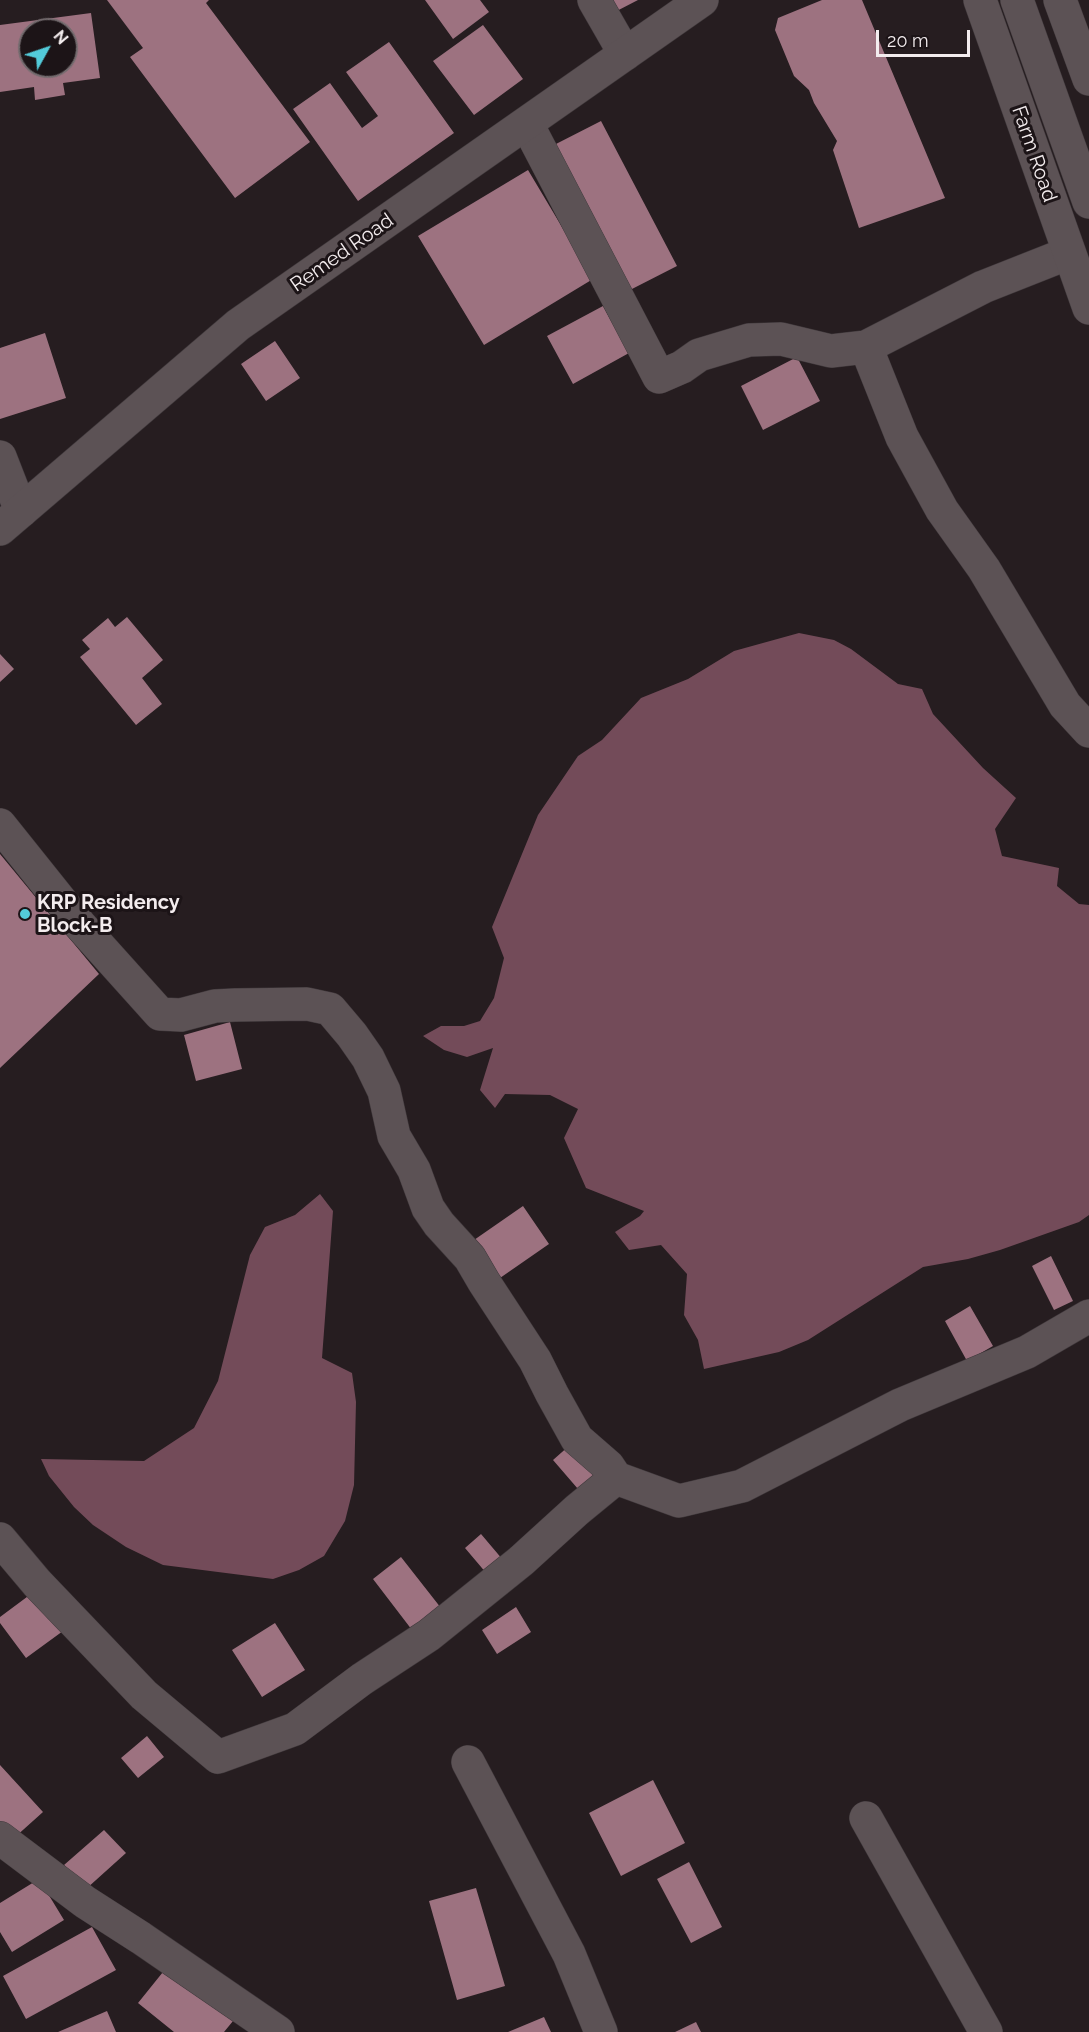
<!DOCTYPE html>
<style>
body{margin:0}
#map{position:relative;width:1089px;height:2032px;overflow:hidden;background:#261d20;font-family:Raleway,sans-serif}
canvas{display:block}
.north{position:absolute;left:18px;top:18px;width:60px;height:60px;box-sizing:border-box;background:#1c1417;border:2px solid #726a6d;border-radius:50%;rotate:50deg;font-size:16px;font-weight:700;line-height:24px;text-align:center;color:#f3ecee}
.north::after{content:'';display:block;margin:auto;width:21px;height:27px;background:#53cbda;clip-path:polygon(50% 0,100% 100%,50% 72%,0 100%)}
.scale{position:absolute;left:876px;top:30px;width:94px;height:27px;box-sizing:border-box;border:3px solid #f3ecee;border-top:0;padding-left:8px;font-size:18px;line-height:21px;white-space:nowrap;color:#f3ecee;-webkit-text-stroke:4px #1c1417;paint-order:stroke}
</style>
<div id="map">
<canvas width="1089" height="2032"></canvas>
<div class="north">N</div>
<div class="scale">20 m</div>
</div>
<script>
const c = document.querySelector('canvas').getContext('2d');
c.lineJoin = 'round';
function fill(path, color) { c.fillStyle = color; c.fill(path, 'evenodd'); }
function strokePath(path, color, width, dash) { c.strokeStyle = color; c.lineWidth = width; c.lineCap = dash ? 'butt' : 'round'; c.setLineDash(dash || []); c.stroke(path); }
function drawText(font, color, halo, rows, align = 'center') {
  c.font = font + ' Raleway,sans-serif'; c.lineWidth = 6; c.setLineDash([]); c.textBaseline = 'middle'; c.strokeStyle = halo; c.fillStyle = color; for (const [text, x, y, turn = 0] of rows) {
    c.save(); c.translate(x, y); c.rotate((+turn || 0) * Math.PI / 180); c.textAlign = isNaN(turn) ? turn : align; if (halo) c.strokeText(text, 0, 0); c.fillText(text, 0, 0); c.restore();
  }
}
fill(new Path2D(`
 M 799,633 L 834,640 L 851,649 L 898,684 L 922,689 L 933,714 L 983,768 L 1016,798 L 995,829 L 1002,856 L 1059,868 L 1057,886 L 1079,904 L 1089,905 L 1089,1215 L 1079,1222 L 1000,1250 L 968,1259 L 923,1267 L 808,1340 L 779,1352 L 704,1369 L 698,1340 L 684,1315 L 687,1274 L 661,1245 L 629,1250 L 615,1232 L 640,1216 L 644,1211 L 586,1188 L 564,1138 L 578,1109 L 550,1095 L 505,1094 L 495,1108 L 480,1090 L 493,1048 L 467,1057 L 444,1050 L 423,1036 L 441,1026 L 464,1026 L 480,1021 L 494,998 L 504,958 L 492,927 L 538,815 L 578,756 L 602,740 L 641,698 L 688,679 L 734,651 Z
 M 320,1194 L 333,1211 L 322,1358 L 352,1373 L 356,1402 L 354,1485 L 345,1521 L 324,1556 L 299,1570 L 273,1579 L 163,1565 L 126,1547 L 93,1525 L 74,1507 L 49,1476 L 41,1459 L 144,1461 L 194,1428 L 218,1381 L 250,1255 L 265,1227 L 295,1215 Z`), '#734b59');
fill(new Path2D(`
 M 107,0 L 209,0 L 206,3 L 310,142 L 235,198 L 130,57 L 143,48 Z
 M 425,0 L 480,0 L 489,12 L 453,39 Z
 M 602,0 L 638,0 L 609,15 Z
 M 822,0 L 862,0 L 945,198 L 859,228 L 833,150 L 837,141 L 814,103 L 809,90 L 794,76 L 775,30 L 778,18 Z
 M 91,13 L 100,78 L 63,83 L 65,95 L 35,100 L 34,87 L 0,92 L 0,25 ZM 30,30 L 66,30 L 66,66 L 30,66 Z
 M 483,25 L 523,79 L 474,115 L 433,61 Z
 M 389,42 L 454,133 L 358,201 L 293,109 L 330,83 L 362,128 L 378,116 L 346,72 Z
 M 601,121 L 677,266 L 630,290 L 554,145 Z
 M 528,170 L 593,279 L 484,345 L 418,236 Z
 M 603,306 L 629,353 L 573,384 L 547,336 Z
 M 45,333 L 66,398 L 0,419 L 0,348 Z
 M 275,341 L 300,378 L 266,401 L 241,364 Z
 M 797,357 L 820,401 L 763,430 L 741,386 Z
 M 127,617 L 163,660 L 142,678 L 162,704 L 136,725 L 80,657 L 90,649 L 82,640 L 108,618 L 115,627 Z
 M 0,654 L 14,669 L 0,682 Z
 M 0,854 L 99,974 L 0,1068 Z
 M 230,1022 L 242,1069 L 196,1081 L 184,1035 Z
 M 523,1206 L 549,1244 L 500,1278 L 474,1240 Z
 M 1051,1256 L 1073,1301 L 1054,1310 L 1032,1266 Z
 M 970,1306 L 993,1346 L 967,1361 L 945,1321 Z
 M 570,1445 L 596,1473 L 578,1489 L 553,1460 Z
 M 481,1534 L 503,1560 L 487,1574 L 465,1548 Z
 M 401,1557 L 441,1608 L 412,1630 L 373,1579 Z
 M 35,1591 L 63,1631 L 26,1658 L 0,1623 L 0,1617 Z
 M 516,1607 L 531,1632 L 497,1654 L 482,1630 Z
 M 275,1623 L 305,1670 L 262,1697 L 232,1650 Z
 M 147,1736 L 164,1757 L 138,1778 L 121,1758 Z
 M 0,1765 L 43,1812 L 14,1838 L 0,1822 Z
 M 653,1780 L 685,1843 L 621,1876 L 589,1813 Z
 M 104,1830 L 126,1853 L 86,1889 L 64,1865 Z
 M 689,1862 L 722,1927 L 691,1943 L 657,1879 Z
 M 39,1879 L 64,1920 L 12,1952 L 0,1932 L 0,1903 Z
 M 476,1888 L 505,1986 L 457,2000 L 429,1901 Z
 M 92,1927 L 116,1970 L 26,2019 L 3,1976 Z
 M 167,1967 L 233,2021 L 224,2032 L 174,2032 L 138,2003 Z
 M 107,2011 L 116,2032 L 58,2032 Z
 M 544,2017 L 551,2032 L 508,2032 Z
 M 696,2022 L 701,2032 L 675,2032 Z`), '#9d7280');
const minor = new Path2D(`
 M 594,0 L 625,54
 M 527,124 L 659,377 L 682,367 L 699,355 L 749,340 L 781,339 L 831,351 L 866,347 L 983,287 L 1069,253
 M 866,347 L 902,437 L 942,510 L 984,569 L 1065,705 L 1089,731
 M 0,457 L 21,511
 M 0,825 L 80,925 L 160,1014 L 181,1015 L 215,1006 L 235,1005 L 307,1004 L 330,1009 L 352,1035 L 368,1058 L 384,1091 L 394,1136 L 414,1170 L 428,1208 L 439,1224 L 470,1258 L 484,1282 L 535,1360 L 552,1394 L 577,1439 L 608,1466 L 616,1478 L 679,1501 L 742,1486 L 900,1405 L 1027,1352 L 1089,1316
 M 0,1539 L 37,1583 L 144,1695 L 218,1757 L 295,1729 L 362,1679 L 429,1635 L 521,1561 L 577,1510 L 616,1478
 M 468,1762 L 569,1954 L 601,2032
 M 866,1818 L 986,2032
 M 0,1838 L 85,1902 L 141,1938 L 278,2032`);
const tertiary = new Path2D(`
 M 980,0 L 1089,308
 M 1060,0 L 1089,79
 M 0,529 L 238,325 L 702,0`);
const secondary = new Path2D(`
 M 1017,0 L 1089,202`);
strokePath(minor, '#40393c', 34);
strokePath(tertiary, '#40393c', 34);
strokePath(secondary, '#40393c', 34);
strokePath(minor, '#5c5255', 33);
strokePath(tertiary, '#5c5255', 33);
strokePath(secondary, '#5c5255', 33);
for (const [x, y, r, color] of [
 [25,914,6,"#53cbda"]
]) { const dot = new Path2D(); dot.arc(x, y, r, 0, 2 * Math.PI); c.fillStyle = color; c.fill(dot); strokePath(dot, '#1c1417', 2); }
drawText('20px', '#f3ecee', '#1c1417', [
 ["Farm Road",1034,154,71],
 ["Remed Road",342,253,-35]
]);
drawText('bold 20px', '#f3ecee', '#1c1417', [
 ["KRP Residency",37,903],
 ["Block-B",37,926]
], 'left');
</script>
